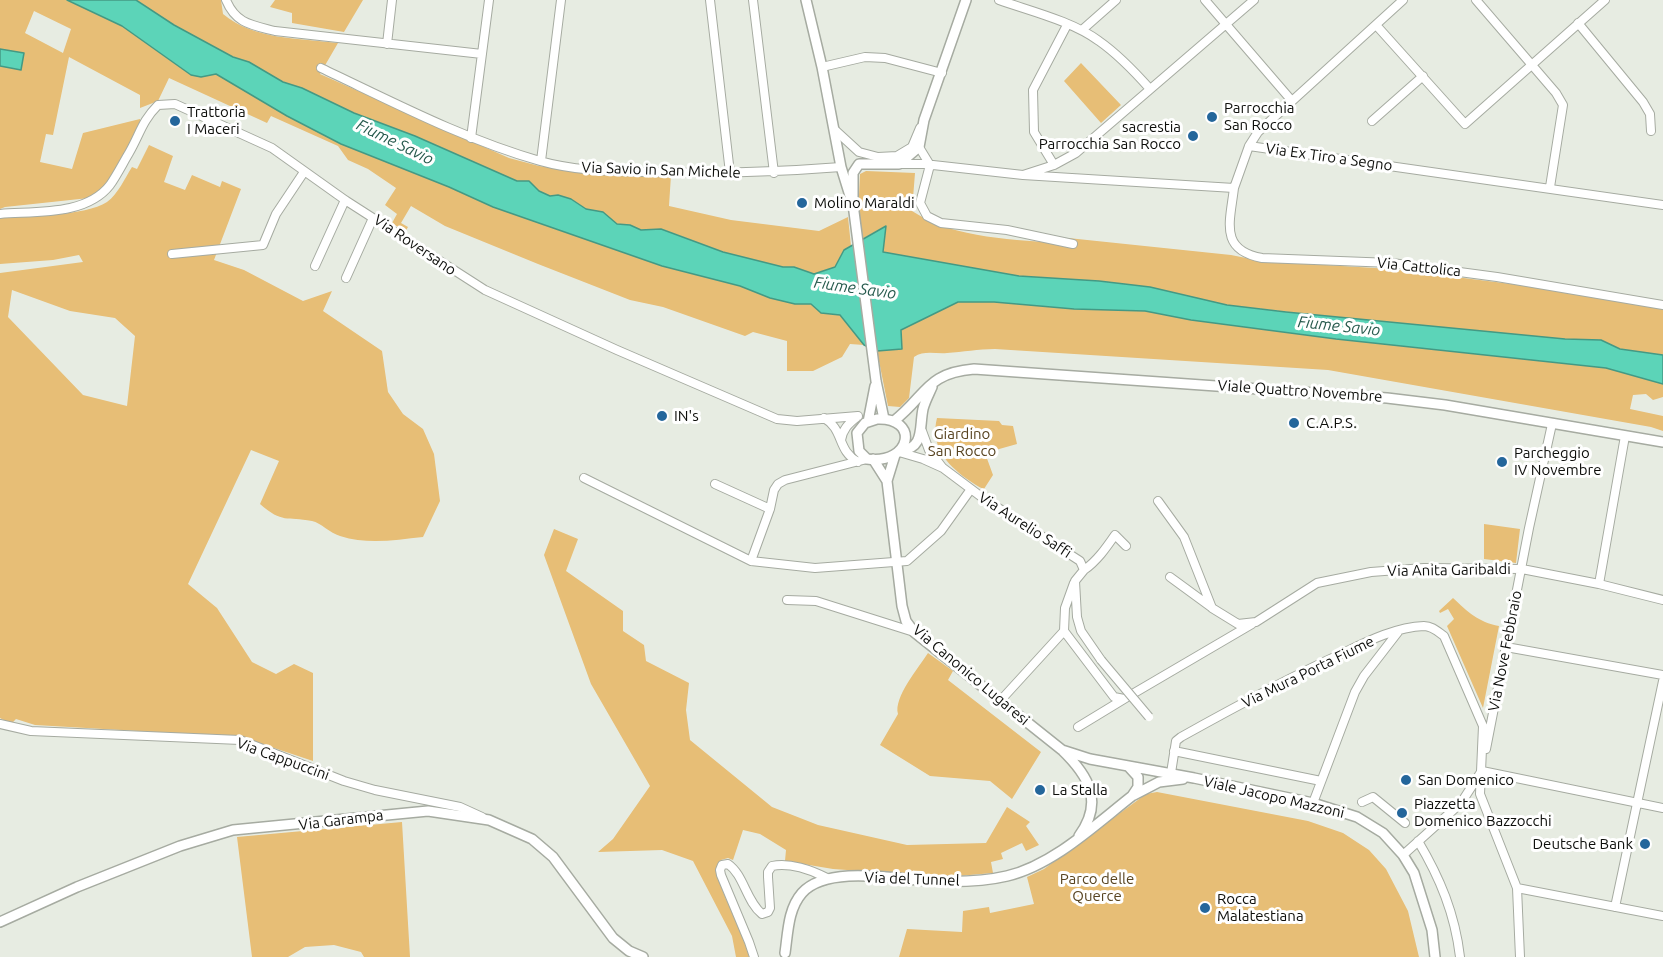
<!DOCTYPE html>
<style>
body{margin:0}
canvas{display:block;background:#e7ece2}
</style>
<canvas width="1663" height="957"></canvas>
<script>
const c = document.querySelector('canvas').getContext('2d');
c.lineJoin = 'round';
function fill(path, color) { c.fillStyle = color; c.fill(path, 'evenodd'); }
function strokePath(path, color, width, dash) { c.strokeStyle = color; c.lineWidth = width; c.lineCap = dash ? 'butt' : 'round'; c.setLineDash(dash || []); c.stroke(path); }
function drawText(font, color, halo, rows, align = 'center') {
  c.font = font + ' Ubuntu,sans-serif'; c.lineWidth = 6; c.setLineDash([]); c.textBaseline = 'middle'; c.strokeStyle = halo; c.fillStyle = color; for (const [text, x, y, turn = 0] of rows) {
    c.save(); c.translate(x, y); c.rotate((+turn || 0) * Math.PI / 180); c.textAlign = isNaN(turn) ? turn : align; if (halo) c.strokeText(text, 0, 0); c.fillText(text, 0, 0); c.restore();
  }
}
fill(new Path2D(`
 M 0,0 L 67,0 L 122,26 L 191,75 L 201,77 L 216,74 L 287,116 L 341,144 L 449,187 L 493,207 L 662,266 L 740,286 L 770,298 L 795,304 L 811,304 L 821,313 L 840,315 L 864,345 L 850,344 L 842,357 L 813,371 L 787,371 L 787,341 L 753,332 L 745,336 L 663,307 L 630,300 L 538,264 L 445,226 L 411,206 L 401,223 L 408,227 L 405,232 L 392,223 L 397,214 L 385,205 L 396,188 L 368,169 L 348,160 L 338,146 L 271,116 L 267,123 L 169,78 L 158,101 L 140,108 L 140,95 L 69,57 L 53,135 L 46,134 L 40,162 L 72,169 L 83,133 L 140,119 L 140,123 L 128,149 L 106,185 L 89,198 L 5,207 L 0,209 ZM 34,11 L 71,29 L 63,53 L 25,33 Z
 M 136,0 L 221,0 L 223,14 C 254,40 299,38 338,43 L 320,74 L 509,158 L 539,166 L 588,173 L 671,175 L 669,206 L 731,220 L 819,231 L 848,217 L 851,246 L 844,250 L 835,267 L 814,274 L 794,267 L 783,267 L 723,252 L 662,229 L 641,230 L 630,225 L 617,224 L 603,212 L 586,209 L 571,199 L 558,195 L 550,196 L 539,191 L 529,181 L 517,182 L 415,136 L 354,113 L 302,88 L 283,82 L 249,62 L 233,57 L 174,25 Z
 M 275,0 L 363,0 L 344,32 L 292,23 L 292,13 L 270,7 Z
 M 1081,63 L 1121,105 L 1101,123 L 1064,81 Z
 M 149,145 L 173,156 L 164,182 L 185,190 L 192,175 L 220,187 L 222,181 L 241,189 L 214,260 L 244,270 L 303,301 L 332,291 L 323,311 L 382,351 L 388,392 L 403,414 L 423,429 L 434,454 L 440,501 L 423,537 C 395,540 368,545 340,536 C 330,533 321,523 312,521 C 286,516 283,524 260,504 L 279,461 L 251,450 L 188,584 L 217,608 L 252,662 L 276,674 L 294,664 L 313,673 L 313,761 L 241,737 L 35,725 L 16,719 L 11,724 L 0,718 L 0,273 L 83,262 L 79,255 L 53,260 L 0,264 L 0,218 C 27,216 85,216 107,202 C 118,194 125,178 132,167 L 137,169 ZM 12,290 L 70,311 L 115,318 L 135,336 L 127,406 L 83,395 L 8,317 Z
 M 866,171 L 915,173 L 912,211 C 956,240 1016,239 1066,244 L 1068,238 L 1231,255 L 1261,261 L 1391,269 L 1600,295 L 1663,308 L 1663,355 L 1620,349 L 1601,340 L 1565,339 L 1404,325 L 1227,305 L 1150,287 L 1099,281 L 1019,276 L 882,252 L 886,226 L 862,239 L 858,216 L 860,174 Z
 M 958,302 L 994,302 L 1074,309 L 1145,311 L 1191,320 L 1336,339 L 1606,368 L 1663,384 L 1663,397 L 1653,400 L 1646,394 L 1633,395 L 1630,409 L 1663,416 L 1663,431 L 1651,427 L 1328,370 L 995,349 C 978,349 963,352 947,353 C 935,354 924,350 914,357 L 909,398 L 900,407 L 888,406 L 877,351 L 902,349 L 901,330 Z
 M 937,418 L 999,421 L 1002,425 L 1013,426 L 1017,444 L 985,453 L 993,475 L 984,489 C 978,487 973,483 967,479 C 946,464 930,445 937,418 Z
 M 1484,524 L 1520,529 L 1516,563 L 1484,559 Z
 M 554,529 L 578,539 L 566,571 L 623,611 L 623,631 L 644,645 L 646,661 L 689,683 L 686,710 L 690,740 L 772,807 L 818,825 L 907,845 L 986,843 L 1007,807 L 1030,822 L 1026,826 L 1039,845 L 1026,851 L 1022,843 L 1001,853 L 1003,859 L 991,862 L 993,873 L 946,877 L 833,869 L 785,861 L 786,850 L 760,834 L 743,830 L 733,860 L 728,858 L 721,860 C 711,882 737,917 745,938 C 747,944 748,951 749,957 L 736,957 L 732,936 L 693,861 L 662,850 L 598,852 L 613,839 L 650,786 L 591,684 L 544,555 Z
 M 1453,598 C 1468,612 1478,622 1499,626 L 1483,708 L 1447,626 L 1454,619 L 1448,609 L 1440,613 L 1439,611 Z
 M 928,653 L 953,671 L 948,680 L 1041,752 L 1012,799 L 990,781 L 930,776 L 880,745 L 898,714 C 893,698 919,667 928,653 Z
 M 1157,792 L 1308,821 L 1343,833 L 1369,850 L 1386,869 L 1408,911 L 1419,957 L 899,957 L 907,929 L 962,932 L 963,911 L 989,907 L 990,913 L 1034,904 L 1027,877 L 1044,869 L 1146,794 Z
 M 402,822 L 410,957 L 364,957 L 361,952 L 334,945 L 305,947 L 288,957 L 252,957 L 237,837 Z`), '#e7be76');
const water = new Path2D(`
 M 67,0 L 136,0 L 174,25 L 233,57 L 249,62 L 283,82 L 302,88 L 354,113 L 415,136 L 517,181 L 529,181 L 539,191 L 550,196 L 558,195 L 571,199 L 586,209 L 603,212 L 617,224 L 630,225 L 641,230 L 661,229 L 723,252 L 783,267 L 794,267 L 814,274 L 835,267 L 844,250 L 886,226 L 883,252 L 1019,276 L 1099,281 L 1150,287 L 1227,305 L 1286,312 L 1565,339 L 1601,340 L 1620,349 L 1663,355 L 1663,384 L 1606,368 L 1336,339 L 1191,320 L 1145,311 L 1074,309 L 994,302 L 958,302 L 901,330 L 902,349 L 877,351 L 864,345 L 840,315 L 821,313 L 811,304 L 795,304 L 770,298 L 740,286 L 662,266 L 493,207 L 449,187 L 341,144 L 287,116 L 216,74 L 201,77 L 191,75 L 122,26 Z
 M 0,49 L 24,53 L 21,70 L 0,66 Z`);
fill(water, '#5cd4b8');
strokePath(water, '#449984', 1.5);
const minor = new Path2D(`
 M 226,0 C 236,24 252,25 275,31 L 482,54
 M 710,0 L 730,173
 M 753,0 L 774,173
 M 999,0 C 1030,11 1072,21 1099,41 C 1119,55 1134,71 1150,89
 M 1205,0 L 1292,101
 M 1476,0 L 1556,93 L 1563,105 L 1550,187
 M 1578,23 L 1643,102 L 1650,114 L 1651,131
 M 1376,25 L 1465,124 L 1605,0
 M 1082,30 L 1116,0
 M 387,44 L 392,0
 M 822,67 L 865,57 L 885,58 L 942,73
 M 321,68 C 393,102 463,139 540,161 C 575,171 612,171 649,172 C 713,174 776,172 841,167
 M 1372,121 L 1423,76
 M 835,130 L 859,152 L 878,157 L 897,156 L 912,147 L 920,128
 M 471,138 L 489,0
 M 1249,146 L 1258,132 L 1403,0
 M 919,147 L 930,165
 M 541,161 L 561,0
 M 899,164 L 924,164 L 1023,175 L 1054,165 L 1076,153 L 1254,0
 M 930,165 L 920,203 L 927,216 L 941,223 L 1007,230 L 1073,244
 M 1054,165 L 1034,132 L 1033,90 L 1067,25
 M 1023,175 L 1234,188 L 1249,146 L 1663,205
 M 1234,188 C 1230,222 1219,250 1262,258 L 1392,263 L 1497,277 L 1663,305
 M 0,214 C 35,211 86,216 110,185 C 117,175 123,163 129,153 C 140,134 142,121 158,105 L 175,104 L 272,148 L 345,200 L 485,290 L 617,350 L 777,419 L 797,421 L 858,416
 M 172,254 L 263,245 L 276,214 L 304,172
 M 315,266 L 345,200
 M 346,278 L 373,218
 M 824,418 C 844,429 837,451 858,462
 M 922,431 L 929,450 L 942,467
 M 841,440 C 843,429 848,424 857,417
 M 899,452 L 923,459 L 943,468 L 983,498 L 1080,561 L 1084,570 L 1075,581 L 1077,617 L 1081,631 L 1101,660
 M 867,459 L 785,480 L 778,484 L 774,490 L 770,509 L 751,561 L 815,568 L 907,561 L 941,531 L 971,489
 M 584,478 L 751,561
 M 715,484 L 770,509
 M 1158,501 L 1184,537 L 1212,608 L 1238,624 L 1256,622 L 1317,583 L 1371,572 L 1424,568 L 1522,569 L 1599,584 L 1663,600
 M 1084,570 C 1097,561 1106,548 1115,535 L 1126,546
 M 1170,577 L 1211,607
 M 1074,583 L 1065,608 L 1064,631 L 1114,697 L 1124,699 L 1252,624
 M 1599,584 L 1625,436
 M 787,600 L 816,601 L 914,632
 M 1506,647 L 1663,675
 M 1000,701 L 1064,631
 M 0,724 L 31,731 L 240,740 L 344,781 L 375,790 L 460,807 L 482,817
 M 1078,727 L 1124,699
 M 1486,749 L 1529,528 L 1552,424
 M 1174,751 L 1321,781
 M 1482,771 L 1663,808
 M 1171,773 L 1176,741 L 1181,737 C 1233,708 1286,679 1341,654 C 1366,642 1395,627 1424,626 C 1432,626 1437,631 1444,636 L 1483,726 L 1480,794 L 1517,888 L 1520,957
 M 1362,802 L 1373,797 L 1405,823
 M 1313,803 L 1355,692 L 1364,676 L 1398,632
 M 1418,841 C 1440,878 1455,914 1460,957
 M 1403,855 L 1461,803 L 1481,772
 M 1517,888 L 1663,916
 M 1615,907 L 1663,681
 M 754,957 L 749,942 L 721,875 L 720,870 L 722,865 L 728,864 C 744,875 746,901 762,914 L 768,912 L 770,908 L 768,877 L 768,872 L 772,866 C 789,862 812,870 827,878`);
const tertiary = new Path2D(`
 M 806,0 L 822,67 L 841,167 L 850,196
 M 877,419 C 920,417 912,465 867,459 L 859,451 L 857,433 L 865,423 Z
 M 884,419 L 876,381 L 853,204 L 853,173 L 859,164 L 899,164 L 919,147 L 924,120 L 966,0
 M 894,421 C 927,395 926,373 974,369 L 1387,398 L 1445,405 L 1663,442
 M 868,422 L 875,386
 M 900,451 C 925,448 919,428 923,409 C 925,401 929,394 932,387
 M 895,455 L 887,481 L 902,606 L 906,621 L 914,632 L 1062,750 C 1089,776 1104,802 1079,836
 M 873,459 L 887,481
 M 1062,750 L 1090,759 L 1194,778 L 1313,803 L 1357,817 L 1383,833 L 1403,855 L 1414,873 L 1432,930 L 1435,957
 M 1134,795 L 1159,782 L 1183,779
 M 0,922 L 77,887 L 180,846 L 233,830 L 428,811 L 489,820 L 532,839 L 553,857 L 613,938 L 629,951 L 643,957
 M 785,953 C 788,932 788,909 802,893 C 827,865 895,879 930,881 C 955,882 982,882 1007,876 C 1053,865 1095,825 1132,796 L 1138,787 L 1138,777 L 1128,766`);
strokePath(minor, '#a6aba1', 10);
strokePath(tertiary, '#a6aba1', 12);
strokePath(minor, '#fff', 8);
strokePath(tertiary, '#fff', 9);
const minorBridge = new Path2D(`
 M 1101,660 L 1149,717`);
strokePath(minorBridge, '#a6aba1', 10, []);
strokePath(minorBridge, '#fff', 8);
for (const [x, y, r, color] of [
 [1212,117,6,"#24669b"],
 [175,121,6,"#24669b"],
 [1193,136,6,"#24669b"],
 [802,203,6,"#24669b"],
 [662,416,6,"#24669b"],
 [1294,423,6,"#24669b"],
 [1502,462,6,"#24669b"],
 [1406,780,6,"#24669b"],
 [1040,790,6,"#24669b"],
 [1402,813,6,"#24669b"],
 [1645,844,6,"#24669b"],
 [1205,908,6,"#24669b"]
]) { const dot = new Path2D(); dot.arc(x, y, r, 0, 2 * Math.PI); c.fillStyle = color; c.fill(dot); strokePath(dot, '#fff', 2); }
drawText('15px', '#0d0e0b', '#fff', [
 ["Parrocchia",1224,108],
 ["San Rocco",1224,125],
 ["Trattoria",187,112],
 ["I Maceri",187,129],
 ["sacrestia",1181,127,"right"],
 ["Parrocchia San Rocco",1181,144,"right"],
 ["Molino Maraldi",814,203],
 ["IN's",674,416],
 ["C.A.P.S.",1306,423],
 ["Parcheggio",1514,453],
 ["IV Novembre",1514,470],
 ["San Domenico",1418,780],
 ["La Stalla",1052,790],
 ["Piazzetta",1414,804],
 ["Domenico Bazzocchi",1414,821],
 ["Deutsche Bank",1633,844,"right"],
 ["Rocca",1217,899],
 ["Malatestiana",1217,916]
], 'left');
drawText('15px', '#0d0e0b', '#fff', [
 ["Via Ex Tiro a Segno",1329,157,8],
 ["Via Savio in San Michele",661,170,2],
 ["Via Roversano",415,245,34],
 ["Via Cattolica",1419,267,6],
 ["Viale Quattro Novembre",1300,391,4],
 ["Via Aurelio Saffi",1025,525,33],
 ["Via Anita Garibaldi",1449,570,-1],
 ["Via Nove Febbraio",1505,651,-79],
 ["Via Mura Porta Fiume",1308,672,-26],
 ["Via Canonico Lugaresi",971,675,40],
 ["Via Cappuccini",283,759,20],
 ["Viale Jacopo Mazzoni",1274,797,13],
 ["Via Garampa",341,820,-7],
 ["Via del Tunnel",912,879,2]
]);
drawText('15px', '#584421', '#fff', [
 ["Giardino",962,434],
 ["San Rocco",962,451],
 ["Parco delle",1097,879],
 ["Querce",1097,896]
]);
drawText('italic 16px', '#285b4e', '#fff', [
 ["Fiume Savio",395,142,26],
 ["Fiume Savio",855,288,8],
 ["Fiume Savio",1339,326,6]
]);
</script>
